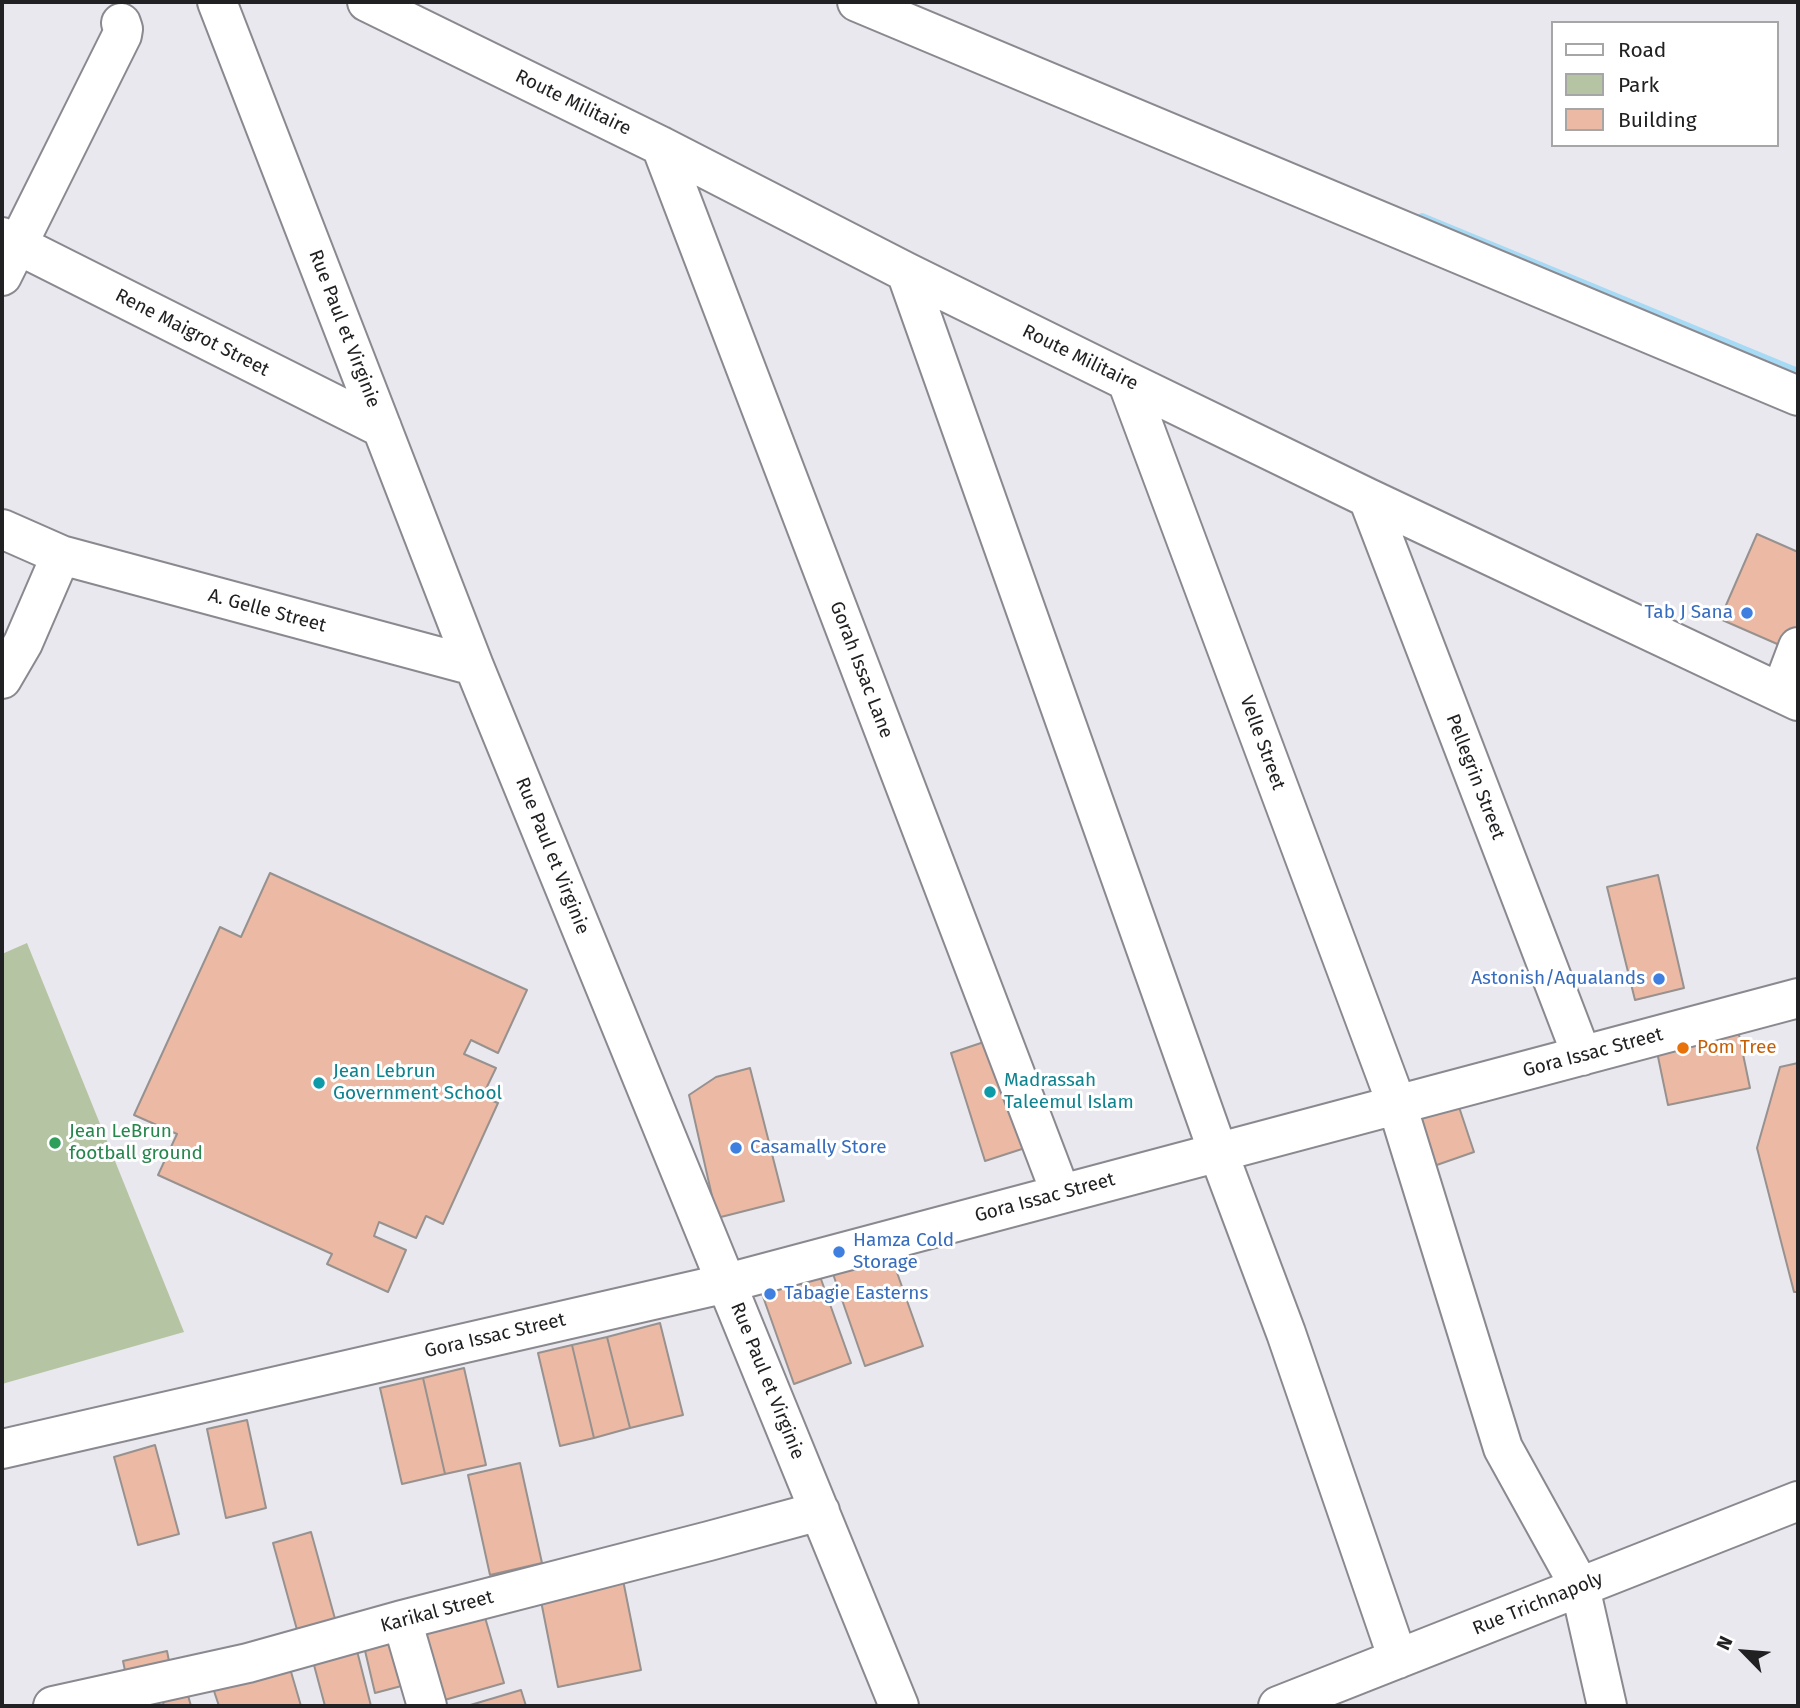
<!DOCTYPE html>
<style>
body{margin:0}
#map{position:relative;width:1800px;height:1708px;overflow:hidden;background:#e9e8ee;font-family:"Fira Sans",sans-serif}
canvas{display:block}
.frame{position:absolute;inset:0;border:4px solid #212123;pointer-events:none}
.legend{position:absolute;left:1551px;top:21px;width:228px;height:126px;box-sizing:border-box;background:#fff;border:2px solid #a6a6a7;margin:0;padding:9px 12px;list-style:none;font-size:21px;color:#212123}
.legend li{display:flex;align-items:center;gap:14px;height:35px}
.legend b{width:35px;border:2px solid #a6a6a7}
.north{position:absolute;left:1709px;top:1617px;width:70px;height:70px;-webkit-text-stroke:5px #fff;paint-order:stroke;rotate:295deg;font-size:19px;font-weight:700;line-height:28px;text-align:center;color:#212123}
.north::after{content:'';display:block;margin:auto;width:24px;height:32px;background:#212123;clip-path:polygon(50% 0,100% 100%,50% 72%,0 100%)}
</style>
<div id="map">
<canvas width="1800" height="1708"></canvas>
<div class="frame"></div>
<ul class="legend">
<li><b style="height:9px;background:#fff"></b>Road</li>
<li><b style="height:19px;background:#b5c4a2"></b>Park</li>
<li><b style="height:19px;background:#ecbaa4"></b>Building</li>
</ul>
<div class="north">N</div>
</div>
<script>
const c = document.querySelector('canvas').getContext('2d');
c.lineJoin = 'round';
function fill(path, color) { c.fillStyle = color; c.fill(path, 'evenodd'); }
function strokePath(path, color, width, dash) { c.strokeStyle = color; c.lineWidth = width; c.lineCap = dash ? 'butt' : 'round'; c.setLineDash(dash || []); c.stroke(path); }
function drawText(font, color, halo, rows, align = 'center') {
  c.font = font + ' "Fira Sans",sans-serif'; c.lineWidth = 6; c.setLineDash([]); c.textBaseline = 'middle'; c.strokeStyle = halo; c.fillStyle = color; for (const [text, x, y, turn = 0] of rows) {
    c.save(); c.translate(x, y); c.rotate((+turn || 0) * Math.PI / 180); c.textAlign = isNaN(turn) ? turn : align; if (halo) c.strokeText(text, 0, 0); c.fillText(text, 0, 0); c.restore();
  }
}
fill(new Path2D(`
 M 27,943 L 184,1332 L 2,1384 L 2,954 Z`), '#b5c4a2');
strokePath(new Path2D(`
 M 1422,218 L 1798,373`), '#a6daf5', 10);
const building = new Path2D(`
 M 1757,534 L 1798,552 L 1798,632 L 1791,650 L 1720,619 Z
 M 270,873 L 527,990 L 498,1053 L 471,1040 L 464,1054 L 496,1068 L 482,1097 L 498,1103 L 443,1224 L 426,1216 L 416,1238 L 379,1222 L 374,1236 L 406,1250 L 388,1292 L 327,1264 L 332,1254 L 158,1175 L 177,1134 L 134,1115 L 220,927 L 241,937 Z
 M 1658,875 L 1684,988 L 1635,1000 L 1607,887 Z
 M 1738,1030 L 1750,1088 L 1668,1105 L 1656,1047 Z
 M 999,1037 L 1025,1148 L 985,1161 L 951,1053 Z
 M 1798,1063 L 1798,1292 L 1794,1292 L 1757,1148 L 1780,1067 Z
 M 750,1068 L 784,1201 L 717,1218 L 689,1095 L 716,1077 Z
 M 1458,1104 L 1474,1152 L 1431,1167 L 1415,1119 Z
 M 889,1250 L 923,1346 L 865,1366 L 832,1271 Z
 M 817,1268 L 851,1363 L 794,1384 L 760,1288 Z
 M 660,1323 L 683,1415 L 630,1428 L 607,1337 Z
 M 607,1337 L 630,1428 L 594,1438 L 572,1345 Z
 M 572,1345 L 594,1438 L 560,1446 L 538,1353 Z
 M 464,1368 L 486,1465 L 445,1474 L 423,1378 Z
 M 423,1378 L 445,1474 L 402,1484 L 380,1388 Z
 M 247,1420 L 266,1508 L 226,1518 L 207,1429 Z
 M 155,1445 L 179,1534 L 138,1545 L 114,1457 Z
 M 520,1463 L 542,1563 L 490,1575 L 468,1475 Z
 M 311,1532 L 337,1626 L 299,1637 L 273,1543 Z
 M 623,1580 L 641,1670 L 558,1687 L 540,1596 Z
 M 482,1607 L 504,1683 L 441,1701 L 420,1626 Z
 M 396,1630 L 409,1684 L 375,1693 L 362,1638 Z
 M 355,1643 L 371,1706 L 325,1706 L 311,1654 Z
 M 167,1651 L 172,1676 L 128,1685 L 123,1661 Z
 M 289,1665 L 301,1706 L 219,1706 L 213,1688 Z
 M 521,1690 L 526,1706 L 467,1706 Z
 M 187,1692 L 191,1706 L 164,1706 L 162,1699 Z`);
fill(building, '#ecbaa4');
strokePath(building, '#97918f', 2);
const minor = new Path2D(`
 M 217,2 L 474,666 L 899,1706
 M 367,2 L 661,146 L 906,272 L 1127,381 L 1368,498 L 1798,701
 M 857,2 L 1798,396
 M 661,146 L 1061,1194
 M 2,237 L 382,428
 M 906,272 L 1218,1152 L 1286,1333 L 1398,1659
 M 2,276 L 122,35 L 123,29 L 121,23
 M 1127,381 L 1397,1105 L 1503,1448 L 1580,1587 L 1607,1706
 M 1368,498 L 1582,1056
 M 2,529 L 61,555 L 474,666
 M 2,679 L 23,643 L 61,555
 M 1781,692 L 1798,647
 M 2,1449 L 727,1283 L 1798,998
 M 402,1620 L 427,1706
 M 53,1706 L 248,1663 L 402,1620 L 709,1541 L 820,1511
 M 1278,1706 L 1798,1501`);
strokePath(minor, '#89898f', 42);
strokePath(minor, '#fff', 38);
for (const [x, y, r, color] of [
 [1747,613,7,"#3f7fe0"],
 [1659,979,7,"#3f7fe0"],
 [1683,1048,7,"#e8710a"],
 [319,1083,7,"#0f9aa8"],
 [990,1092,7,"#0f9aa8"],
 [55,1143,7,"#2e9e5b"],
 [736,1148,7,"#3f7fe0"],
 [839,1252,7,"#3f7fe0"],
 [770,1294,7,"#3f7fe0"]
]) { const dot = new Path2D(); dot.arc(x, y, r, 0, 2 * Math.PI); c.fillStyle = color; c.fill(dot); strokePath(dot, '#fff', 2.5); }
drawText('19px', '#212123', '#fff', [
 ["Route Militaire",573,103,26],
 ["Rue Paul et Virginie",344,329,69],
 ["Rene Maigrot Street",192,333,27],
 ["Route Militaire",1080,358,26],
 ["A. Gelle Street",267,611,15],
 ["Gorah Issac Lane",861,670,69],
 ["Velle Street",1262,743,70],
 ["Pellegrin Street",1475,777,69],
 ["Rue Paul et Virginie",552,856,68],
 ["Gora Issac Street",1593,1053,-15],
 ["Gora Issac Street",1045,1198,-15],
 ["Gora Issac Street",495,1336,-13],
 ["Rue Paul et Virginie",767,1381,68],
 ["Rue Trichnapoly",1538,1604,-22],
 ["Karikal Street",437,1612,-15]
]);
drawText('19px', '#366cbe', '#fff', [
 ["Tab J Sana",1733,613,"right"],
 ["Astonish/Aqualands",1645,979,"right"],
 ["Casamally Store",750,1148],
 ["Hamza Cold",853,1241],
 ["Storage",853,1263],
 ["Tabagie Easterns",784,1294]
], 'left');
drawText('19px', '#c56008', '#fff', [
 ["Pom Tree",1697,1048]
], 'left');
drawText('19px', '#0d838f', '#fff', [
 ["Jean Lebrun",333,1072],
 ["Government School",333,1094],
 ["Madrassah",1004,1081],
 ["Taleemul Islam",1004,1103]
], 'left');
drawText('19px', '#27864d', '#fff', [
 ["Jean LeBrun",69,1132],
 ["football ground",69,1154]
], 'left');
</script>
